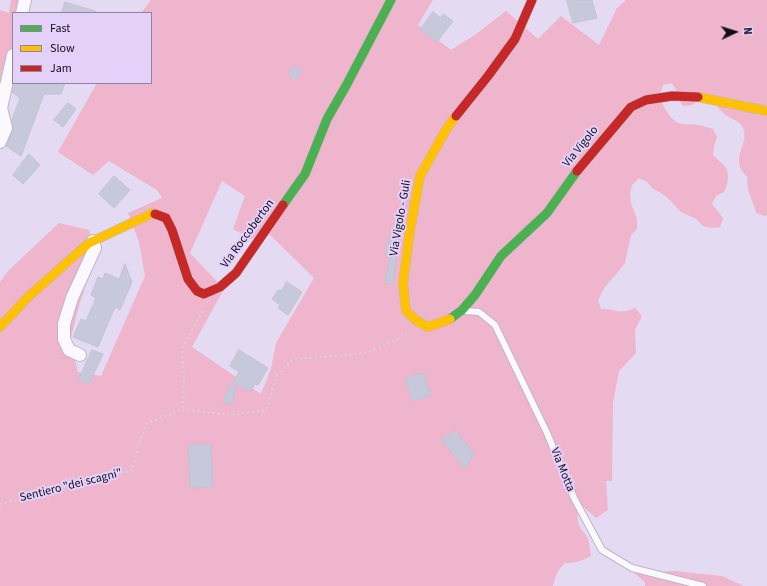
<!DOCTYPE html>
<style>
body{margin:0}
#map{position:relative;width:767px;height:586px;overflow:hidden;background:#e4daf1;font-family:"Source Sans 3",sans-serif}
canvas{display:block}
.legend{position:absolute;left:12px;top:12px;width:140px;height:72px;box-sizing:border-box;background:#e3d1fa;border:1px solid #9083a1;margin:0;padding:5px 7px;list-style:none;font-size:12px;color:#130d1b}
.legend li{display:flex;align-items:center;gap:8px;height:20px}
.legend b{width:20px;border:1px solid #9083a1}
.north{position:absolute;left:715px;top:12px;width:40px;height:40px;-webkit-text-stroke:3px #e3d1fa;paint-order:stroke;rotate:86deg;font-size:11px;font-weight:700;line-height:16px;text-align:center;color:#130d1b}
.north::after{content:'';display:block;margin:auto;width:14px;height:18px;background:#130d1b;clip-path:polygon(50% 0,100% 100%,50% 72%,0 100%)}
</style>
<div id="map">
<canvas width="767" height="586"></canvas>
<ul class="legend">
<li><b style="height:5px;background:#4caf50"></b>Fast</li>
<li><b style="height:5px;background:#ffc107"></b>Slow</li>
<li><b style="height:5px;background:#c62828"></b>Jam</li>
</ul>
<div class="north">N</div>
</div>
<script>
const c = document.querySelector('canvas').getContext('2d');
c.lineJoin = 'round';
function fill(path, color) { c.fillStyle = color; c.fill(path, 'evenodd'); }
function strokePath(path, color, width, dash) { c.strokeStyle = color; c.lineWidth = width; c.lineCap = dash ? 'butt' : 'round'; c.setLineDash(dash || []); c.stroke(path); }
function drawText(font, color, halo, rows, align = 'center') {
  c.font = font + ' "Source Sans 3",sans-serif'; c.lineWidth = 4; c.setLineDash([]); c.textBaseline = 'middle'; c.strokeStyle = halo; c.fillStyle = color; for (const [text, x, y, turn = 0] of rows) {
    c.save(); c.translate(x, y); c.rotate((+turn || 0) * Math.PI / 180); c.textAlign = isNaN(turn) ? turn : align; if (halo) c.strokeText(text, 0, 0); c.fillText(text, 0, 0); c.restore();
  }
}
fill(new Path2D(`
 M 11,0 L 31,0 L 28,13 L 13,13 L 13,46 L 8,64 L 0,84 L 0,10 L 9,13 Z
 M 151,0 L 433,0 L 418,25 L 451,50 L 476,34 L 506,11 L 538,39 L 561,16 L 599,45 L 617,8 L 626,0 L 767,0 L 767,215 L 764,216 L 756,213 C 754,204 750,197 748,189 C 747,185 748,180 747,177 C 746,175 744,174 743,172 C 741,170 739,164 739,161 C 739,149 748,140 743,128 C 740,121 731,119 726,115 C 721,112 719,108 716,104 L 699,100 L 692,105 L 683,106 L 678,99 L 676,90 L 672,83 L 663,85 C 662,88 661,91 660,94 C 660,103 670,119 678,123 C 684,125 691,124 698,125 C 703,126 708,127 713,129 L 717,137 L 714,146 L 713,155 C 716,158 723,164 725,166 C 730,174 728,185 724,192 L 716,196 L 712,204 L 723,218 L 720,227 L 711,228 L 703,226 L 696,219 L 681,212 L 668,198 L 661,193 L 653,189 L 647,182 L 639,178 L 632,185 L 630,194 L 631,203 L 637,219 L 637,229 L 631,235 L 625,263 L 614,277 L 608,283 L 602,292 L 598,301 L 601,309 C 616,309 620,315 635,308 L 642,316 L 635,330 L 636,353 L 619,371 L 613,403 L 612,481 L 606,481 L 608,510 L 596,518 L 581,505 C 577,514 576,520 581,529 C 583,532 586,534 587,537 C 590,543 590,549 591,556 C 582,561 575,563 565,563 C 558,570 555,576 553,586 L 0,586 L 0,282 L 8,271 L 59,223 L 89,230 L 93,241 L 96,257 L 80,302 L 70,341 L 78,372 L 101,376 L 145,276 L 139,242 L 128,213 L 162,198 L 157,190 L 109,161 L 93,175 L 58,152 L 97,83 L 151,83 L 151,13 L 141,13 ZM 222,181 L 245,196 L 233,229 L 251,239 L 265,230 L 314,278 L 276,343 L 271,369 L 261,394 L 192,347 L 224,289 L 190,253 Z
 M 675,571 L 722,576 L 744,586 L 645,586 L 645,582 L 634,573 Z`), '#efb5cc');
const building = new Path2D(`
 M 567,0 L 592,0 L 597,18 L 573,23 Z
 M 65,2 L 95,11 L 95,13 L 62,13 Z
 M 433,12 L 441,18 L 443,14 L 453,21 L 437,42 L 420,30 Z
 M 294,66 L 302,71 L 294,81 L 288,73 Z
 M 14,83 L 65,83 L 61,94 L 44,94 L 21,156 L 6,146 L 13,130 L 13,126 L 12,120 L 20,98 L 12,92 Z
 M 68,103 L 76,109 L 63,127 L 54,120 Z
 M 29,154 L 40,165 L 23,184 L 13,175 Z
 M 114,176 L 130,190 L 114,208 L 99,194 Z
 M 389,238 L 399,240 L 393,284 L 385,283 L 390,256 L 386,255 Z
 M 125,264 L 132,282 L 120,310 L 115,307 L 98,347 L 73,337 L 81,319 L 86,321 L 96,298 L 91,295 L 98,277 L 103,279 L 105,273 L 119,279 Z
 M 287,282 L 302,292 L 288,315 L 278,308 L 280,305 L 272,299 L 278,290 L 281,291 Z
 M 92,350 L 103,354 L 89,384 L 79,380 Z
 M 239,350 L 268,368 L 258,385 L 255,384 L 250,392 L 237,384 L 232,404 L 223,402 L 225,395 L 239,372 L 230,366 Z
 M 424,373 L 431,396 L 412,401 L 405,378 Z
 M 456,431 L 474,454 L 465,469 L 441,439 Z
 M 211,444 L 213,487 L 190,488 L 188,445 Z`);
fill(building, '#c7c9da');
strokePath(building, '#c1c3d4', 1);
const lane = new Path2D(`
 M 466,311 L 479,312 L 495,325 L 547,433 L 574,498 L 602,550 L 632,568 L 703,586`);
const street = new Path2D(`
 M 22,13 L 25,0
 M 0,142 L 6,128 L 1,108 L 13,55
 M 80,355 L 69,350 L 64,339 L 64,324 L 72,298 L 95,248 L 93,241`);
const fast = new Path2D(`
 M 283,205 L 305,174 L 327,119 L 347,84 L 391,0
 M 450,319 L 462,310 L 475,295 L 501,256 L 547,213 L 577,171`);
const slow = new Path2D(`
 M 698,97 L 767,111
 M 450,319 L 428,327 L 417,321 L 406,311 L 403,283 L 410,230 L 420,176 L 447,128 L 456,116
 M 0,327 L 29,296 L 89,243 L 153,213 L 155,214`);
const jam = new Path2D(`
 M 456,116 L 488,76 L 515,39 L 532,0
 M 577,171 L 631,107 L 646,100 L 672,96 L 698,97
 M 155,214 L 166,218 L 172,230 L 188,279 L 197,291 L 204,294 L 220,287 L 236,273 L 283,205`);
strokePath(lane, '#beb6c8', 8);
strokePath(street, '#beb6c8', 14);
strokePath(fast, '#beb6c8', 10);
strokePath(slow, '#beb6c8', 10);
strokePath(jam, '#beb6c8', 10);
strokePath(new Path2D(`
 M 183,408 L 184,381 L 182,349 L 194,326 L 204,309
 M 0,504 L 39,495 L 89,480 L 132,471 L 138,446 L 147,423 L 183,409 L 230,415 L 266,410 L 277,375 L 293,359 L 338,356 L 369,352 L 391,342 L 410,332`), '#d5d2d8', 2, [2, 3]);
strokePath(lane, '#fbf9fd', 6);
strokePath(street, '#fbf9fd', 12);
strokePath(fast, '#4caf50', 9);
strokePath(slow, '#ffc107', 9);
strokePath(jam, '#c62828', 9);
drawText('12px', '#130d1b', '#e3d1fa', [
 ["Via Vigolo",581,147,-51],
 ["Via Vigolo - Guli",401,218,-80],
 ["Via Roccoberton",248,234,-54],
 ["Via Motta",562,470,68],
 ["Sentiero \"dei scagni\"",71,486,-14]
]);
</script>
